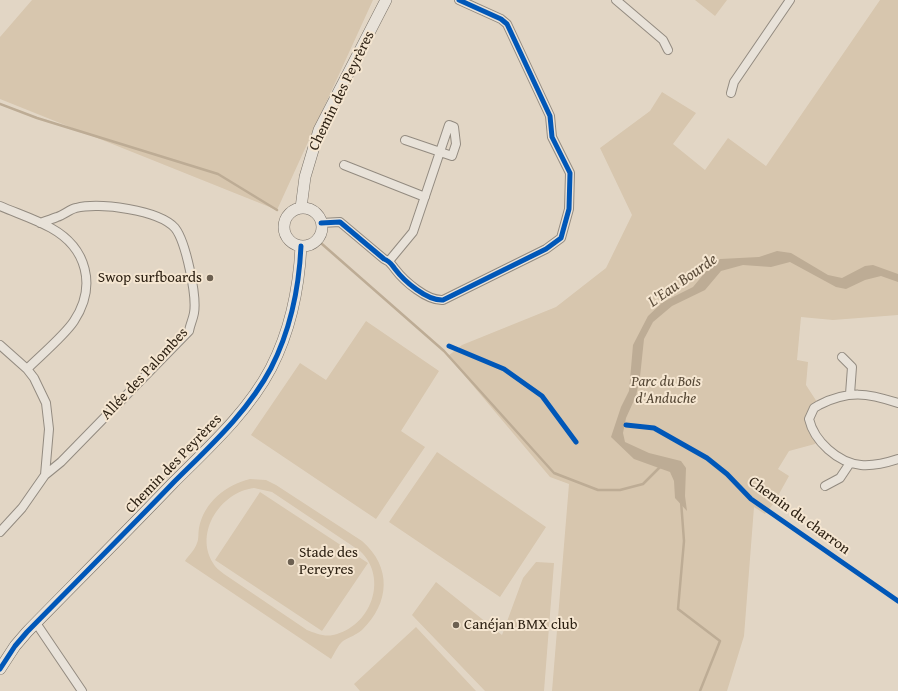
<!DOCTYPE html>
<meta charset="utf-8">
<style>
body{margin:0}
canvas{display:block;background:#e2d6c5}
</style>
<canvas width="898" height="691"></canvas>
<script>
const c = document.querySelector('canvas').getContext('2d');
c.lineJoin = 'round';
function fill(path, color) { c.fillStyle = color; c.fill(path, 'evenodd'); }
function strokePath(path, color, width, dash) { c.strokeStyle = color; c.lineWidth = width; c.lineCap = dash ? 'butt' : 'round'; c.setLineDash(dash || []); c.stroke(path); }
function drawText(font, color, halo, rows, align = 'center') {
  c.font = font + ' "Gentium Book Plus",serif'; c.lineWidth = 4; c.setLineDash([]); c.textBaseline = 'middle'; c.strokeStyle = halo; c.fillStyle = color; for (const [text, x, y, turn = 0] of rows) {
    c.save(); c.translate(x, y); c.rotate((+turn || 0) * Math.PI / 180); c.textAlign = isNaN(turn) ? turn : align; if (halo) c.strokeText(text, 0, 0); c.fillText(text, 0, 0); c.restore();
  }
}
fill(new Path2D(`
 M 32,0 L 373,0 L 277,210 L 0,99 L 0,37 Z
 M 695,0 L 727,0 L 715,16 Z
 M 880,0 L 898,0 L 898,315 L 833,320 L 801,317 L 797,360 L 808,362 L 806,385 L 817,402 L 811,413 L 819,439 L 815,444 L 789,451 L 778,469 L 789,476 L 774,503 L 765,514 L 754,507 L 744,636 L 727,691 L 552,691 L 569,484 L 550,477 L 448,356 L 462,345 L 556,307 L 606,268 L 632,215 L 600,148 L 650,111 L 662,92 L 696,113 L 673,144 L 705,170 L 728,138 L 766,166 Z
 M 366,321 L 439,371 L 401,431 L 425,447 L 376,519 L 251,435 L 300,363 L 326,380 Z
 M 437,452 L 546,527 L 500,597 L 389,522 Z
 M 250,479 L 266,480 L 276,485 L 362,541 C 392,567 390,603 362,630 C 356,635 350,637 343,641 C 338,645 334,654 331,659 L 185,561 C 188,556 195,550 197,543 C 199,539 198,533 199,528 C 204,502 226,485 250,479 ZM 254,488 L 272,492 L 360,551 C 389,578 371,627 333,635 C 324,637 315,633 307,630 L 224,574 C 220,571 215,567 213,563 C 194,532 221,492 254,488 Z
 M 260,492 L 368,563 L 322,631 L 215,560 Z
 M 536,562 L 554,563 L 544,691 L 485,691 L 412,615 L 436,582 L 502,635 L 523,578 Z
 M 416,627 L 476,691 L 360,691 L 354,684 Z`), '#d7c6ae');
fill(new Path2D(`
 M 777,251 L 791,253 L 828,275 L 842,278 L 865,266 L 873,265 L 898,274 L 898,282 L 881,276 L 865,280 L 846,289 L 836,287 L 790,262 L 771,267 L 743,265 L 721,271 L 705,290 L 672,306 L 653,322 L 644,339 L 640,377 L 636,396 L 626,418 L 623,433 L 625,442 L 649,453 L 681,461 L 686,468 L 685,496 L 687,511 L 675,498 L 674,481 L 670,472 L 634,459 L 611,437 L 621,407 L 629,391 L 633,345 L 648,316 L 663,302 L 693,287 L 708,269 L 720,259 L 759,257 Z`), '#bdac95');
strokePath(new Path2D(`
 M 0,104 L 37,118 L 218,174 L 277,210
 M 322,244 L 444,351 L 554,473 L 598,490 L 620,490 L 643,484 L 660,467 L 658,466
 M 681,501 L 684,541 L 678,609 L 720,641 L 700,691`), '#bdac95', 2.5);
const street = new Path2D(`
 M 616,0 L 663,40 L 668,50
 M 731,93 L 734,82 L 790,0
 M 344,165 L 425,197
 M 0,206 C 16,213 35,219 51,228 C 87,248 97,286 74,321 C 65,335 40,356 27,369
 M 40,223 C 46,221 52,219 57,217 C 64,215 70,209 76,208 C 99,202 159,210 175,228 C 186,242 197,296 194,313 C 193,319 190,325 189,331 L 61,462 L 45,475
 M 321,223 L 340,222 L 384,259 C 390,261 391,264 395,269 C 404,281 427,301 443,300 L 546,249 L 561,238 L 569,209 L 570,173 L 552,137 L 550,116 L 507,24 L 501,19 L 459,0
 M 389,261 L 413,232 L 449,125 L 454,127 L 456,144 L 452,156 L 405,140
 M 0,345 L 27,369 L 34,378 L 46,403 L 49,429 L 45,475 L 22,508 L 0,532
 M 842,357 L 852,367 L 850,394
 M 898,403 C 867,393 849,390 819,405 L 814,408 L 809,419 C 814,441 838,463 861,465 C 873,466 886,463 898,459
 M 825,486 L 840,478 L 850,463
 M 36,623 L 82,691`);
const secondary = new Path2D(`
 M 301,208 L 305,177 L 319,130 L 386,0
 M284 227a19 19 0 1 1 38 0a19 19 0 1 1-38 0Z
 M 0,669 L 15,646 L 27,632 C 76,582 125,533 173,483 C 208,448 248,412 271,368 C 291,329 299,289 301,246`);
strokePath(street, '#938b80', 10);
strokePath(secondary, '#7a7268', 12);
strokePath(street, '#e8e2d9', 8);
strokePath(secondary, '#e8e2d9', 11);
strokePath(new Path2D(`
 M 321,223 L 340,222 L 384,259 C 390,261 391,264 395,269 C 404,281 427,301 443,300 L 546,249 L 561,238 L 569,209 L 570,173 L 552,137 L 550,116 L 507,24 L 501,19 L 459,0
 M 449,346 L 504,369 L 542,396 L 576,442
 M 626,425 L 654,428 L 707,458 L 727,474 L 751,499 L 898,601
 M 0,669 L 15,646 L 27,632 C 76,582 125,533 173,483 C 208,448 248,412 271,368 C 291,329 299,289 301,246`), '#0057b8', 5);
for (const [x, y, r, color] of [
 [210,278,4,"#6c6051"],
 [291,562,4,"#6c6051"],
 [456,625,4,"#6c6051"]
]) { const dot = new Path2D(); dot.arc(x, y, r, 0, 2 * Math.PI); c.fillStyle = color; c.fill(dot); strokePath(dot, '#f5e6d1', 1.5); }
drawText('15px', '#2d2113', '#f5e6d1', [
 ["Chemin des Peyrères",342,91,-64],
 ["Allée des Palombes",145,374,-47],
 ["Chemin des Peyrères",174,464,-46],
 ["Chemin du charron",799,516,36]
]);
drawText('15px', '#2d2113', '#f5e6d1', [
 ["Swop surfboards",202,278,"right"],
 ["Stade des",299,553],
 ["Pereyres",299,570],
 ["Canéjan BMX club",464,625]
], 'left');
drawText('italic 15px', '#554735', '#f5e6d1', [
 ["Parc du Bois",666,382],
 ["d'Anduche",666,399]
]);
drawText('italic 16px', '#5a4b39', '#f5e6d1', [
 ["L'Eau Bourde",683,281,-35]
]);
</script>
